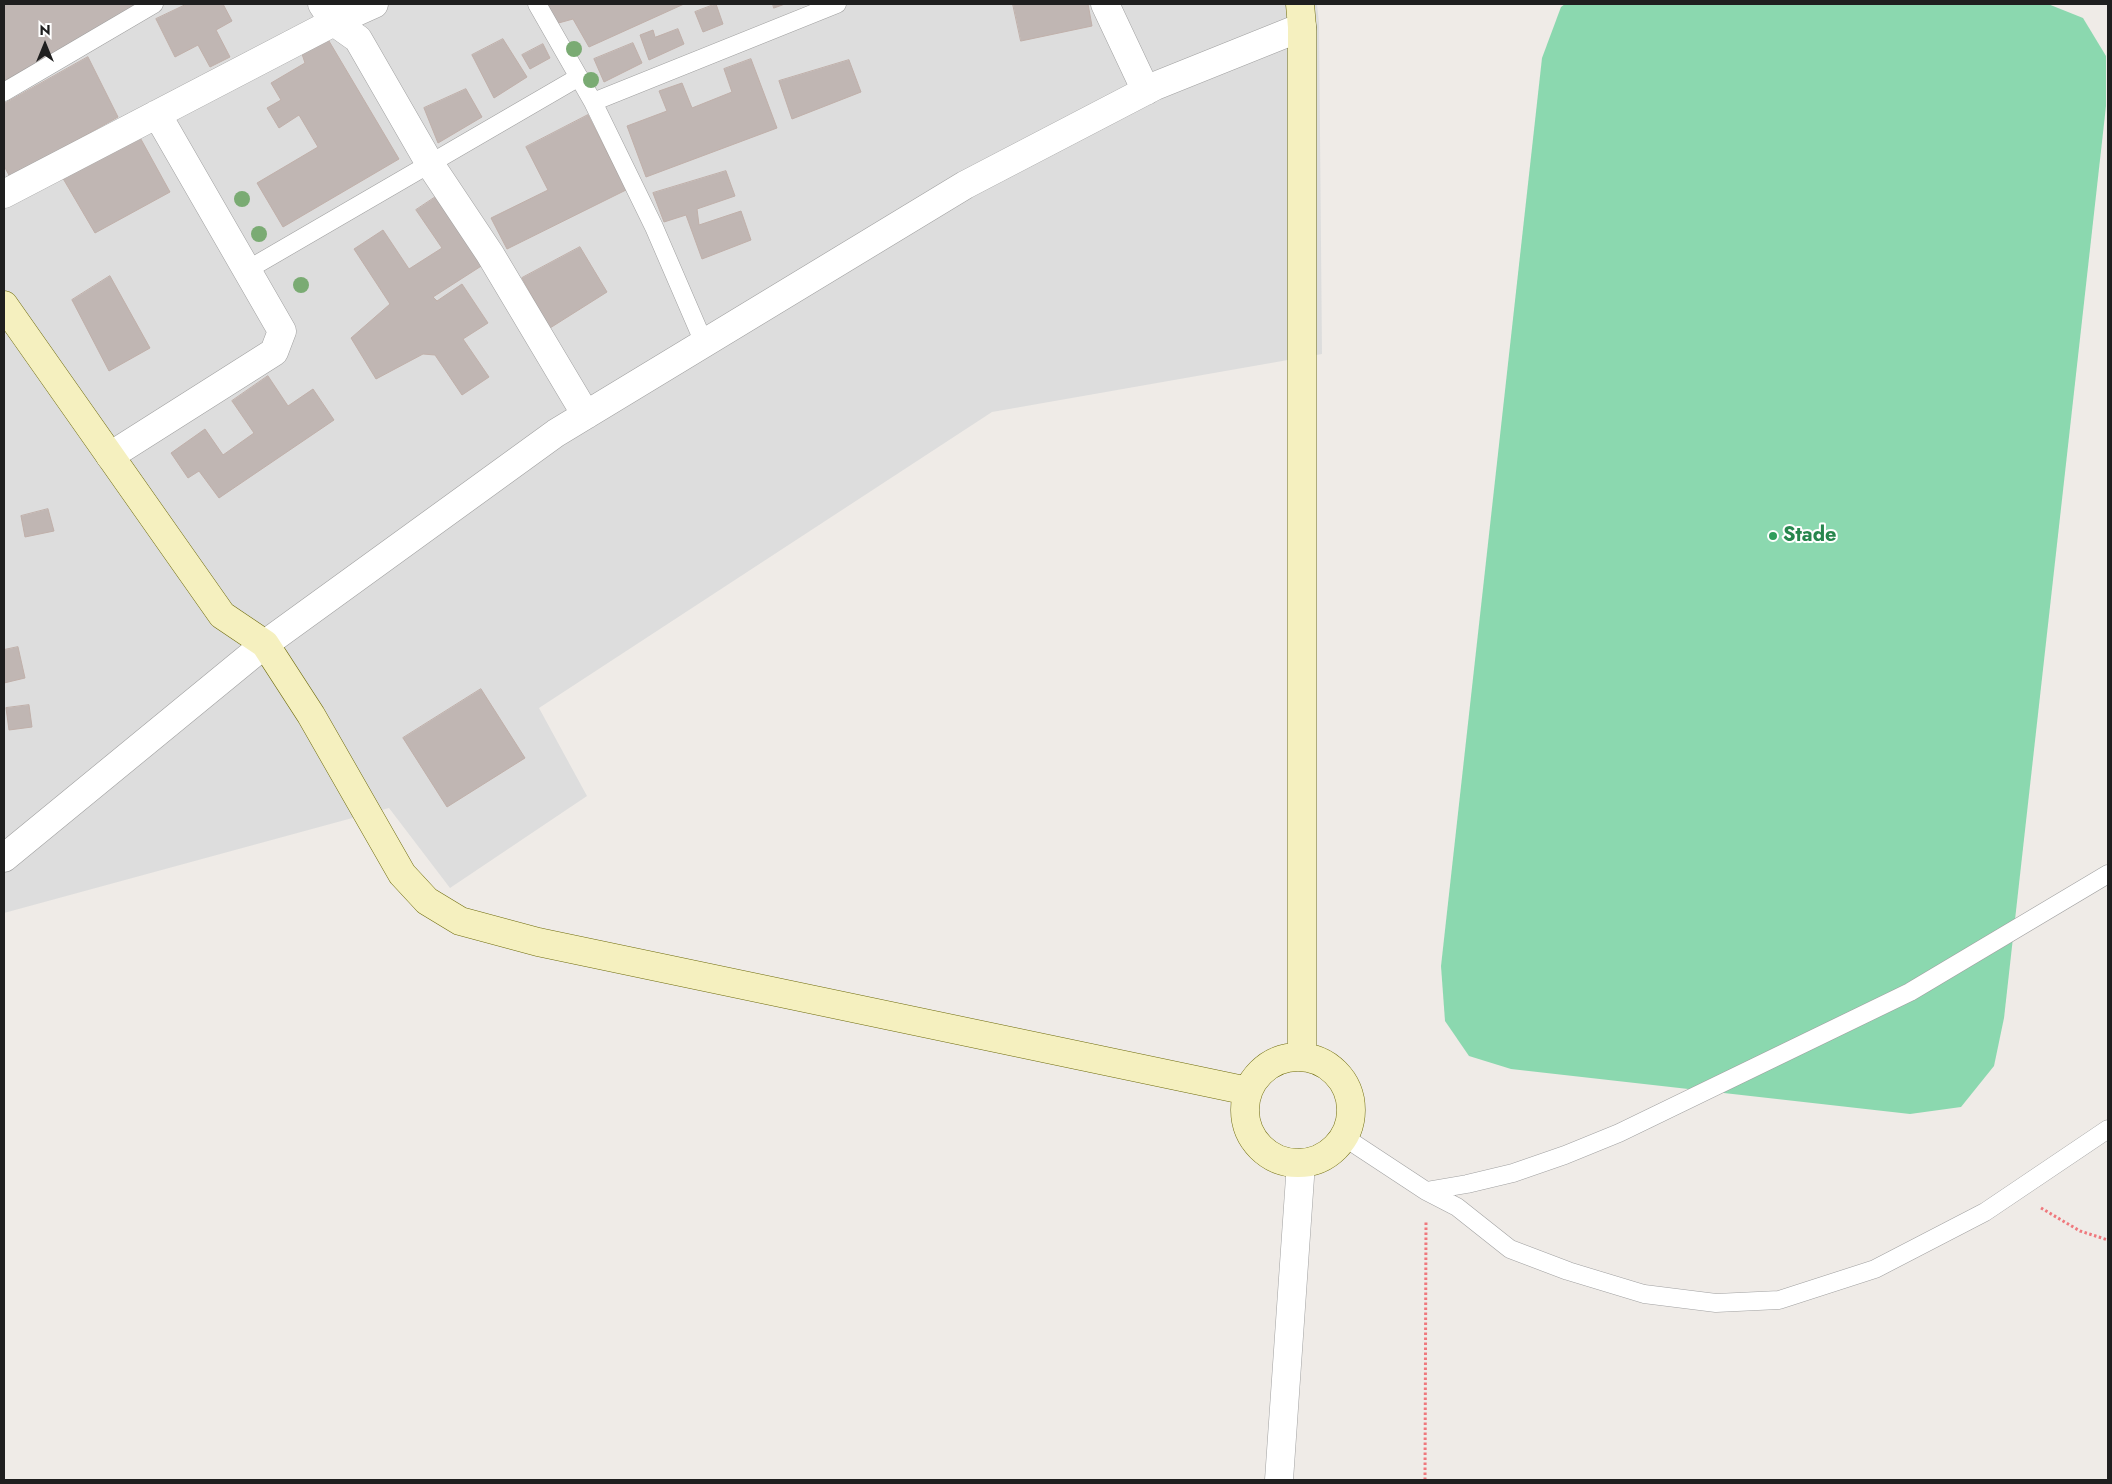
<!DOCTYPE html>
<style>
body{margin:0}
#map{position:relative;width:2112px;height:1484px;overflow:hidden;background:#efebe7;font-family:Jost,sans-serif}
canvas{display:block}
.frame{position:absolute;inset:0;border:5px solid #1f1f1f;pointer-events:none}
.north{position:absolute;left:20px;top:20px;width:50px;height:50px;-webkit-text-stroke:4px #fff;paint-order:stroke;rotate:0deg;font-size:14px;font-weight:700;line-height:20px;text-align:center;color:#1f1f1f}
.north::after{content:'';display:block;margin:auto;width:18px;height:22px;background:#1f1f1f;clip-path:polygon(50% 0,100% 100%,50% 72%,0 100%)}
</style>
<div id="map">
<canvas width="2112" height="1484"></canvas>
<div class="frame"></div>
<div class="north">N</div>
</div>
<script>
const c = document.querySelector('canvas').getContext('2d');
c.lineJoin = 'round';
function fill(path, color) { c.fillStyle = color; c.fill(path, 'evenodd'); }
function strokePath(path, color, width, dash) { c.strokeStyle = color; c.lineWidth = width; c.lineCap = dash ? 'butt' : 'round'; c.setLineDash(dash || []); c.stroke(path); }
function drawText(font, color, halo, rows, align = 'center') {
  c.font = font + ' Jost,sans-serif'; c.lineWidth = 4; c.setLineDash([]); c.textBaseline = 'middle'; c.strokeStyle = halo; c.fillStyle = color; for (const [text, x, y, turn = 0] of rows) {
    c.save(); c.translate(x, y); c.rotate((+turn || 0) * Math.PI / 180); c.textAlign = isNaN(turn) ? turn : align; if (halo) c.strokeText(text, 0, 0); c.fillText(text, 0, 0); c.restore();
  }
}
fill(new Path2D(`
 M 4,4 L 1317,4 L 1319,23 L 1322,354 L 992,412 L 539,708 L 587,796 L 450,888 L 389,808 L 4,913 Z`), '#ddd');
fill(new Path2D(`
 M 1565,4 L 2048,4 L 2083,18 L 2106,56 L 2106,106 L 2004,1018 L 1994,1066 L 1961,1107 L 1910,1114 L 1511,1069 L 1469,1056 L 1445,1021 L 1441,966 L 1542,58 L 1561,7 Z`), '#8bd8af');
const building = new Path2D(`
 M 4,4 L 140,4 L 4,81 Z
 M 187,4 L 223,4 L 232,21 L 216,30 L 230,57 L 210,67 L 198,45 L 175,57 L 156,19 Z
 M 544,4 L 684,4 L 589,47 L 573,19 L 555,24 Z
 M 716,4 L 723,24 L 703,32 L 695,12 Z
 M 773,4 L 785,4 L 774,8 Z
 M 1013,4 L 1088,4 L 1092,26 L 1021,41 Z
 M 678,29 L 684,44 L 649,60 L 640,35 L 653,30 L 655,37 Z
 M 326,36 L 399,159 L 283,227 L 257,183 L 318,147 L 299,115 L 279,128 L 267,108 L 281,100 L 271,83 L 305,63 L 301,51 Z
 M 503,39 L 527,77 L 494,98 L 472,55 Z
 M 633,43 L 642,63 L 604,82 L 594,59 Z
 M 543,44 L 550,58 L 530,69 L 522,55 Z
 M 88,57 L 118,117 L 10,177 L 4,166 L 4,104 Z
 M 751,59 L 777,128 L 646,177 L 627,126 L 667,111 L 659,91 L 682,83 L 692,108 L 732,92 L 724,69 Z
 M 849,60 L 861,92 L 792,119 L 779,81 Z
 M 466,89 L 482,117 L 438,143 L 424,108 Z
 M 588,115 L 626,190 L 507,249 L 491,218 L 548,190 L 526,147 Z
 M 137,132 L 170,192 L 95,233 L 61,175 Z
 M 726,171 L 735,196 L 697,209 L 699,225 L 741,211 L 751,240 L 702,259 L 686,215 L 664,222 L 653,193 Z
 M 440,194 L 486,263 L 433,297 L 437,301 L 462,284 L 488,323 L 463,339 L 489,377 L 462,395 L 435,355 L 423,354 L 376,379 L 351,338 L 390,304 L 354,249 L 383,230 L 409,269 L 442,248 L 416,210 Z
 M 580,247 L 607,292 L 550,328 L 522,278 Z
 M 110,276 L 150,348 L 109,371 L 72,300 Z
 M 268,376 L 288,406 L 313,389 L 334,420 L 219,498 L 199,471 L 188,478 L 171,453 L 205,429 L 223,455 L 254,433 L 232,401 Z
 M 48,509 L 54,531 L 25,537 L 21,516 Z
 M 18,647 L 25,678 L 4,683 L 4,650 Z
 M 481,689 L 525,758 L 447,807 L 403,738 Z
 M 29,705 L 32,727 L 9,730 L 6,708 Z`);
fill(building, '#c0b6b3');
strokePath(building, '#c0b0aa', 1);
const lane = new Path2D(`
 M 537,4 L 593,102 L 654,227 L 704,343
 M 4,92 L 154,4
 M 593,102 L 837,4
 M 247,270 L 579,77
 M 1344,1137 L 1426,1191 L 1457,1207 L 1510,1249 L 1568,1271 L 1644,1294 L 1716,1303 L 1779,1300 L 1875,1269 L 1985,1212 L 2108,1129
 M 1426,1191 L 1467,1184 L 1513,1173 L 1565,1155 L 1619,1133 L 1910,992 L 2108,874`);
const street = new Path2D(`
 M 322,4 L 334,22 L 358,39 L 430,164 L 490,254 L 586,415
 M 1105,4 L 1146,91
 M 4,194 L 334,22 L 374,4
 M 110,456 L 274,352 L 282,331 L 157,114
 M 4,858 L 265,644 L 556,433 L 965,185 L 1155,86 L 1302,27
 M 1279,1480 L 1301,1163`);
const secondary = new Path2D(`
 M 1300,4 L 1302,27 L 1302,1057
 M 4,305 L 222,615 L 265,644 L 311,715 L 402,874 L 427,901 L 460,921 L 538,942 L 1248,1091
 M1245 1110a53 53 0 1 1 106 0a53 53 0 1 1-106 0Z`);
strokePath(lane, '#a0a0a0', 19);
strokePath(street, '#a0a0a0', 29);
strokePath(secondary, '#6f6c0e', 29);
strokePath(new Path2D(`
 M 2041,1208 L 2080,1231 L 2108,1240
 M 1425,1480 L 1426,1222`), '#ef787d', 3, [2.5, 2.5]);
strokePath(lane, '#fff', 18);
strokePath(street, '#fff', 28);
strokePath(secondary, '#f5f0bf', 28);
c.fillStyle = '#7aab73';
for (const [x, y] of [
 [574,49],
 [591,80],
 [242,199],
 [259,234],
 [301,285]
]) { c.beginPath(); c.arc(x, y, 8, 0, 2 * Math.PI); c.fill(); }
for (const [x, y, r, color] of [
 [1773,536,5,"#2e9e5b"]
]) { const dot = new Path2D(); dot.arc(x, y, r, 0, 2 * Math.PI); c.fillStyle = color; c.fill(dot); strokePath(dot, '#fff', 2); }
drawText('bold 20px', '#27864d', '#fff', [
 ["Stade",1783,536]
], 'left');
</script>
